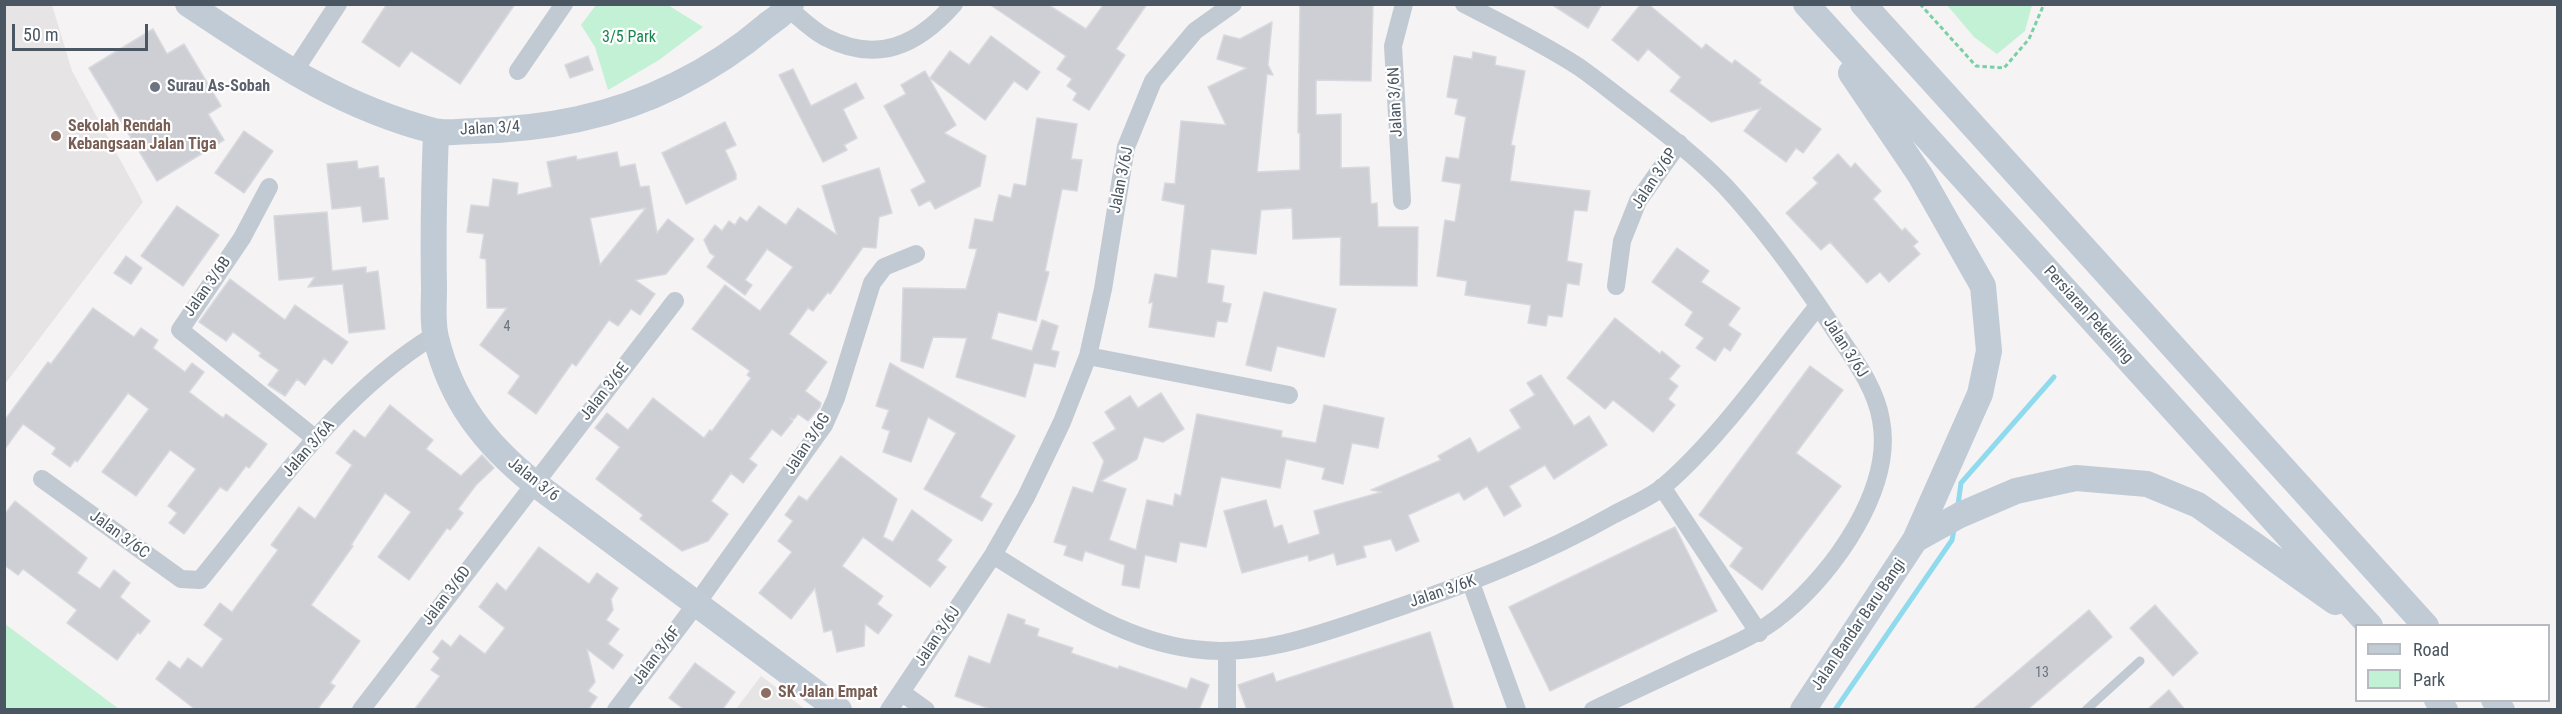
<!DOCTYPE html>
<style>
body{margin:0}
#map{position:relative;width:2562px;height:714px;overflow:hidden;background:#f5f3f3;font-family:"Roboto Condensed",sans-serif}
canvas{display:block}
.frame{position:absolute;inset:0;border:6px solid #4a5661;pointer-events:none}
.legend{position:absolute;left:2355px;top:624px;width:195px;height:78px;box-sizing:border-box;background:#fff;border:2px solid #b7bbc0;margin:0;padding:8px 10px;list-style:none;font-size:18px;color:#4a5661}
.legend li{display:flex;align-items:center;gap:12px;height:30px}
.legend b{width:30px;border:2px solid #b7bbc0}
.scale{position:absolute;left:12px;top:24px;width:136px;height:27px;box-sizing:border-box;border:3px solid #4a5661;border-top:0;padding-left:8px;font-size:18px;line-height:21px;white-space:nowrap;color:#4a5661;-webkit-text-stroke:4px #fff;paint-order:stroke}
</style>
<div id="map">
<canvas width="2562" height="714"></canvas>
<div class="frame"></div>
<ul class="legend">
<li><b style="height:8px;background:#c1cbd6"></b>Road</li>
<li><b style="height:16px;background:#c3f1d5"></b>Park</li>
</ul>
<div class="scale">50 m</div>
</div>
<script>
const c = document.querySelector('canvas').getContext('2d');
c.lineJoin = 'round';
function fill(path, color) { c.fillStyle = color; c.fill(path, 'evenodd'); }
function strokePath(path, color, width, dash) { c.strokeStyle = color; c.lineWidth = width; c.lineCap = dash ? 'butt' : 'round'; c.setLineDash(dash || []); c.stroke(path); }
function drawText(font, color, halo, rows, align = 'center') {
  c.font = font + ' "Roboto Condensed",sans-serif'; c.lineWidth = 4.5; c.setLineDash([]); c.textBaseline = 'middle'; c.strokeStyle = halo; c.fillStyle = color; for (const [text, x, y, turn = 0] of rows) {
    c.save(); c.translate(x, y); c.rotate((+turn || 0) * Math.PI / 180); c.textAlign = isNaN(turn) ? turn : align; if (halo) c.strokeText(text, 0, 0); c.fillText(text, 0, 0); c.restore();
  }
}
fill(new Path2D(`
 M 5,4 L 52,5 L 72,71 L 143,202 L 5,384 Z
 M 761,676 L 805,709 L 736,709 Z`), '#e6e4e5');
fill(new Path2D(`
 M 668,5 L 703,27 L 659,60 L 608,90 L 595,47 L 581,25 L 596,5 Z
 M 1947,5 L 2032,5 L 2025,31 L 1997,54 L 1974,37 Z
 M 5,624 L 119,709 L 5,709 Z`), '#c3f1d5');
strokePath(new Path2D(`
 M 1958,505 L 1961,483 L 2054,377
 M 1835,710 L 1952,540 L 1954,530`), '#90daee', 5);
const building = new Path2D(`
 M 387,4 L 515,4 L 460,84 L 411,51 L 399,67 L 362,42 Z
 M 989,4 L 1047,4 L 1086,29 L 1104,4 L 1147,4 L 1116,49 L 1125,55 L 1089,110 L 1073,100 L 1077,93 L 1067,86 L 1072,79 L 1057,69 L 1066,56 Z
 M 1300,4 L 1373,4 L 1371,81 L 1316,80 L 1316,115 L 1341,114 L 1341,168 L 1369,167 L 1371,204 L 1377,203 L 1378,227 L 1418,227 L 1417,286 L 1340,285 L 1341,237 L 1293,239 L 1292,208 L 1261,210 L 1256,254 L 1211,249 L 1207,283 L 1224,286 L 1222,302 L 1231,304 L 1227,322 L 1217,321 L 1214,337 L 1149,327 L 1153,302 L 1149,303 L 1155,274 L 1177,278 L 1185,205 L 1162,200 L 1165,183 L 1175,184 L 1181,121 L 1226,125 L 1208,87 L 1247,68 L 1217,59 L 1224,35 L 1240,39 L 1272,22 L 1268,65 L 1273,75 L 1267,74 L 1257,172 L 1300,170 L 1300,133 L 1298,133 Z
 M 1551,4 L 1602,4 L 1588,28 Z
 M 1641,4 L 1648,4 L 1702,49 L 1706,44 L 1732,64 L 1735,60 L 1761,80 L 1759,83 L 1821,129 L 1803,153 L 1796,148 L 1786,162 L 1744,131 L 1761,108 L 1711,122 L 1670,91 L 1681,77 L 1648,49 L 1638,61 L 1612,40 Z
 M 153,29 L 167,54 L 184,44 L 221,106 L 208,114 L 224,140 L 157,181 L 89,68 Z
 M 991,36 L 1040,72 L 1027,90 L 1014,81 L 985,120 L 930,78 L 950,51 L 969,65 Z
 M 1473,52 L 1496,57 L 1495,65 L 1525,71 L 1511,145 L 1515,146 L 1510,181 L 1590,191 L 1587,211 L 1574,210 L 1567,261 L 1582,264 L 1579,285 L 1567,283 L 1562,317 L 1548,315 L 1546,326 L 1528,323 L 1531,305 L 1465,295 L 1467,281 L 1437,276 L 1445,220 L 1455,222 L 1461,184 L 1442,181 L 1446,157 L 1459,159 L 1466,117 L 1455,114 L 1458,99 L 1447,97 L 1454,56 L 1472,59 Z
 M 588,56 L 593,70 L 570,78 L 565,65 Z
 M 793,69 L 811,106 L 856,83 L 864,98 L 843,109 L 857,138 L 844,145 L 847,150 L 823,162 L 779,75 Z
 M 925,71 L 956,125 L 944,133 L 986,156 L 980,186 L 935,209 L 930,200 L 919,206 L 911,190 L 926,182 L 884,106 L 906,94 L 901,85 Z
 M 1037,118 L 1077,124 L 1071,159 L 1082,160 L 1077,191 L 1062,189 L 1045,271 L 1049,272 L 1036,321 L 998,312 L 991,339 L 1032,351 L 1042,320 L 1058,326 L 1051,350 L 1059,352 L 1055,367 L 1034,363 L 1025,397 L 956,377 L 967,338 L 933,337 L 923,368 L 901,361 L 903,288 L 966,289 L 977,249 L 969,248 L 975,219 L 993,222 L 999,195 L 1011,198 L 1014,184 L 1026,186 Z
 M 725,122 L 736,145 L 725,150 L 736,174 L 736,179 L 686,204 L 662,153 Z
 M 244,131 L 273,151 L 244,193 L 215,173 Z
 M 617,152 L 620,167 L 635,164 L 640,187 L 649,186 L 657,233 L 668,219 L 694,239 L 666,274 L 635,280 L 655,294 L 640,315 L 631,309 L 618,326 L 609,320 L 576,366 L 572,363 L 536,414 L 508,393 L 520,376 L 480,345 L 507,308 L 487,308 L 486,259 L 480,258 L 484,234 L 467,232 L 471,205 L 489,207 L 493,179 L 518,183 L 517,195 L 552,187 L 547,162 L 576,156 L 577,160 ZM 646,208 L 600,265 L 590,218 Z
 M 1838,154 L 1851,168 L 1855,163 L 1881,191 L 1873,199 L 1902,231 L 1905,228 L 1918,242 L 1913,246 L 1920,254 L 1889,282 L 1880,272 L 1867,283 L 1830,242 L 1821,250 L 1786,213 L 1818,183 L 1813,178 Z
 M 357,161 L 358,169 L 378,166 L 379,178 L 384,178 L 388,219 L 363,222 L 361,206 L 332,209 L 327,164 Z
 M 879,168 L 892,213 L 879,217 L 876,248 L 863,247 L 830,294 L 828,292 L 813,311 L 808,308 L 789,334 L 827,362 L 805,391 L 821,403 L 820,407 L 808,421 L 798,414 L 794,419 L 790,418 L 793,421 L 781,436 L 772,429 L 749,459 L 757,465 L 743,483 L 731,473 L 711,501 L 728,514 L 708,541 L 682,551 L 640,519 L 643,515 L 596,479 L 620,447 L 595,428 L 607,413 L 628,430 L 653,398 L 704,438 L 710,430 L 712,431 L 751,378 L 747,375 L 750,371 L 692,329 L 725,285 L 760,311 L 793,267 L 767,249 L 745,280 L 752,285 L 745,295 L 707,267 L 715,256 L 710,253 L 704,240 L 715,225 L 722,231 L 729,221 L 735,225 L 740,217 L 747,222 L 759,206 L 786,225 L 798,208 L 837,235 L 822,186 Z
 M 177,206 L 219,235 L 183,286 L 141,256 Z
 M 327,212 L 332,271 L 366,267 L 366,273 L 378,271 L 385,329 L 349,333 L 343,284 L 308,287 L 315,277 L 279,280 L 274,216 Z
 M 1677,248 L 1709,271 L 1701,282 L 1740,308 L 1728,325 L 1741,334 L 1730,351 L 1724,347 L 1715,361 L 1696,348 L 1704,338 L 1685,325 L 1693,312 L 1652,282 Z
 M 126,256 L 142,268 L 131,284 L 114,273 Z
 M 230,279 L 285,320 L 295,305 L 348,342 L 332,364 L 324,358 L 305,385 L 297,379 L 285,396 L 268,385 L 279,370 L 259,356 L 261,353 L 233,332 L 226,341 L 199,322 Z
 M 1264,292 L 1336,309 L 1324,357 L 1277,346 L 1271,371 L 1246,365 Z
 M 93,308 L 134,337 L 141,328 L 158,340 L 153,348 L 185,372 L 192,363 L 204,372 L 189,392 L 223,418 L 226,414 L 267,444 L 249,468 L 246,466 L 227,491 L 220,487 L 184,534 L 169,523 L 177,513 L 168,506 L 196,469 L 170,450 L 136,496 L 102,472 L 149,409 L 128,393 L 77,462 L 75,460 L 70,467 L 52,454 L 56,448 L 23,424 L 4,450 L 4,421 L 48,362 L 51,364 Z
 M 1615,318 L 1660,354 L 1662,351 L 1680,366 L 1669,379 L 1678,386 L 1668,399 L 1675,405 L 1653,432 L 1613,400 L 1605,409 L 1567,378 Z
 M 890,363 L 1015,436 L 980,497 L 992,504 L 982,521 L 924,489 L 956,433 L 928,417 L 911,462 L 883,452 L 890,431 L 882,428 L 889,410 L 876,406 Z
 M 1810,366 L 1843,390 L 1796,453 L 1841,486 L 1762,590 L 1730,566 L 1743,548 L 1699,515 Z
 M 1541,375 L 1574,426 L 1589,416 L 1607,445 L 1554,479 L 1545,465 L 1509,486 L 1521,506 L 1504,516 L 1487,486 L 1464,500 L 1459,492 L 1408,515 L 1419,541 L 1396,551 L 1391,539 L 1363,546 L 1366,557 L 1337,565 L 1334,553 L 1309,561 L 1308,555 L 1242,573 L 1224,511 L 1266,500 L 1274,528 L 1282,525 L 1288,544 L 1320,534 L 1314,511 L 1382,492 L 1371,490 L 1441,460 L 1438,456 L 1470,438 L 1478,453 L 1521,428 L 1510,410 L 1535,395 L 1527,383 Z
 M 1161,393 L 1184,429 L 1163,442 L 1144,437 L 1137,459 L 1101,481 L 1126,489 L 1109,540 L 1136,550 L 1147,500 L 1173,506 L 1175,494 L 1181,496 L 1197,414 L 1282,431 L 1281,437 L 1316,443 L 1324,405 L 1384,418 L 1378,448 L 1352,443 L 1343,484 L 1322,479 L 1325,468 L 1286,459 L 1280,488 L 1221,477 L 1206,547 L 1180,542 L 1176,562 L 1145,555 L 1139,588 L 1122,585 L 1125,565 L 1085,551 L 1082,561 L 1064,555 L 1067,546 L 1054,542 L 1073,487 L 1093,493 L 1104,461 L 1093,443 L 1116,429 L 1105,412 L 1130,396 L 1138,408 Z
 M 390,405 L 433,440 L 426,449 L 461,476 L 482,455 L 494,468 L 476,485 L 458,509 L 463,513 L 450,530 L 447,528 L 409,580 L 378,557 L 411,512 L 385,493 L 351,545 L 353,546 L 311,605 L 360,641 L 330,683 L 335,686 L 317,710 L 196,710 L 156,679 L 169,661 L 180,669 L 188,658 L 202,668 L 223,639 L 204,625 L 220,603 L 232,612 L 278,550 L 271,545 L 299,507 L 315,519 L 352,465 L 336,453 L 354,430 L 365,438 Z
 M 841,456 L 897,499 L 883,537 L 893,542 L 912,510 L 952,540 L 937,560 L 946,567 L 930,587 L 863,537 L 842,566 L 883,596 L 877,604 L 892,615 L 878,634 L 865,624 L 864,646 L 837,652 L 832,630 L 824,632 L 815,588 L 791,619 L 759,593 L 792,552 L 778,541 L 793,521 L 785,515 L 799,496 L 807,501 Z
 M 15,501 L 87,558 L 77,573 L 100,589 L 114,570 L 130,583 L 120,597 L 150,621 L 140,634 L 138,632 L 117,660 L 67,623 L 77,610 L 23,569 L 18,575 L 4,565 L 4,515 Z
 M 1675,527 L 1717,611 L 1550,691 L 1509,607 Z
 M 539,547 L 589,584 L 597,573 L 618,588 L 611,599 L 613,610 L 606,620 L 619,629 L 608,644 L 623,655 L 613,669 L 587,649 L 595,682 L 588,691 L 597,697 L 588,710 L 414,710 L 440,676 L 431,670 L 440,658 L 433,652 L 442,640 L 451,647 L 460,635 L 485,654 L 505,628 L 479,607 L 497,583 L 506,591 Z
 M 2155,605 L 2198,653 L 2173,676 L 2130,628 Z
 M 2089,610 L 2112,637 L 2027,710 L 1972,710 Z
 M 1008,614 L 1025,620 L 1024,624 L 1039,629 L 1037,636 L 1073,648 L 1071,653 L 1118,669 L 1119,666 L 1187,689 L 1191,678 L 1209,685 L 1199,710 L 993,710 L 955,696 L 969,656 L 990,664 Z
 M 1430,632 L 1454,710 L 1247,710 L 1238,685 L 1273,673 L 1276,682 Z
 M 695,663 L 735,692 L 722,710 L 685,710 L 669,698 Z
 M 2169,690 L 2185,710 L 2147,710 Z`);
fill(building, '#cdcfd5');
strokePath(building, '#d7d9de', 1.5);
strokePath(new Path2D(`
 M 1920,4 L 1976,66 L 2004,68 L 2029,39 L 2044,4`), '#7ad0a6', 3, [4.5, 3]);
strokePath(new Path2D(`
 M 2086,710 L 2140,661`), '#c1cad2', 9);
strokePath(new Path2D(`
 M 1464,4 C 1503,24 1542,43 1579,67 C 1599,81 1618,97 1637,111 C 1668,135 1698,158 1725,186 C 1764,228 1798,275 1830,323 C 1849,353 1875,384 1881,420 C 1894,488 1834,572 1784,613 C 1758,635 1728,647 1697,661 C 1663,677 1628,693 1593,710
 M 788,8 C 800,18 812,30 825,37 C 877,64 917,46 954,4
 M 518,71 L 564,4
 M 293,73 L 338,4
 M 269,187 L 242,238 L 180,330 L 316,439
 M 1402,201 L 1393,46 L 1404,4
 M 1616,286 L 1622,241 L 1638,201 L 1679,143
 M 1088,356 L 1289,395
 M 42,479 L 181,579 L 200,580 C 271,494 338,394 435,335
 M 1662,487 L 1759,633
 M 993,555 C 1055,593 1119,640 1193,649 C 1257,658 1321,634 1382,613 C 1462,586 1539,557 1613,515 C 1629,506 1650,498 1664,486 C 1720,438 1771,364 1818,306
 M 1471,583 L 1517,710
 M 1227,651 L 1227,710
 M 901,692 L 926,710
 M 361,710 L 675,301
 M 616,710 L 697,603 L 824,425 L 836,398 L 872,283 L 884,267 L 916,254
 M 889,710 L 993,555 L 1026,497 L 1062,422 L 1088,356 L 1103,289 L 1126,147 L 1153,81 L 1195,31 L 1233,4`), '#c1cad2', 18);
strokePath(new Path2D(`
 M 188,4 C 270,58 337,106 434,131 C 446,134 462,131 474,131 C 545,129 612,117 676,85 C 710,68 739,49 767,25 C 775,19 785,13 791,4
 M 1806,4 L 2370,626
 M 1863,4 L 2426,626
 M 436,132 C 434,184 433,236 434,288 C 434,304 432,322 436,338 C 451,400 484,443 534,483 L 839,710
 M 1915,540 L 1960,515 L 2016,491 L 2076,478 L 2147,484 L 2198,505 L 2335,602
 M 2437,700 L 2445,710
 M 2494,700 L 2502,710
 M 1803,710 L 1915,540 L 1980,394 L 1989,351 L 1983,286 L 1920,175 L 1851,73`), '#c1cbd6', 26);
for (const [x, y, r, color] of [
 [155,87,6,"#6b7280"],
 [56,136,6,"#8d6e63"],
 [766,693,6,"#8d6e63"]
]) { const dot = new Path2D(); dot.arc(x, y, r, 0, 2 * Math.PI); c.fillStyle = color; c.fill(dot); strokePath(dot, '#fff', 2); }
drawText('14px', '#6b747e', null, [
 ["4",507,327],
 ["13",2042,673]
]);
drawText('16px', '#17864f', '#fff', [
 ["3/5 Park",629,38]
]);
drawText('bold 16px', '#5b616d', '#fff', [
 ["Surau As-Sobah",167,87]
], 'left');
drawText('16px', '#4a5661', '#fff', [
 ["Jalan 3/6N",1396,102,-93],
 ["Jalan 3/4",490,129,-3],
 ["Jalan 3/6P",1655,179,-57],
 ["Jalan 3/6J",1122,180,-79],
 ["Jalan 3/6B",208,287,-55],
 ["Persiaran Pekeliling",2088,315,48],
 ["Jalan 3/6J",1845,348,57],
 ["Jalan 3/6E",605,392,-52],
 ["Jalan 3/6G",808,444,-57],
 ["Jalan 3/6A",309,449,-49],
 ["Jalan 3/6",533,480,38],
 ["Jalan 3/6C",119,535,36],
 ["Jalan 3/6K",1443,592,-19],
 ["Jalan 3/6D",447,596,-53],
 ["Jalan Bandar Baru Bangi",1859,625,-56],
 ["Jalan 3/6J",938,637,-56],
 ["Jalan 3/6F",657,656,-53]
]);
drawText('bold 16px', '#785e54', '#fff', [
 ["Sekolah Rendah",68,127],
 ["Kebangsaan Jalan Tiga",68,145],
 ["SK Jalan Empat",778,693]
], 'left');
</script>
